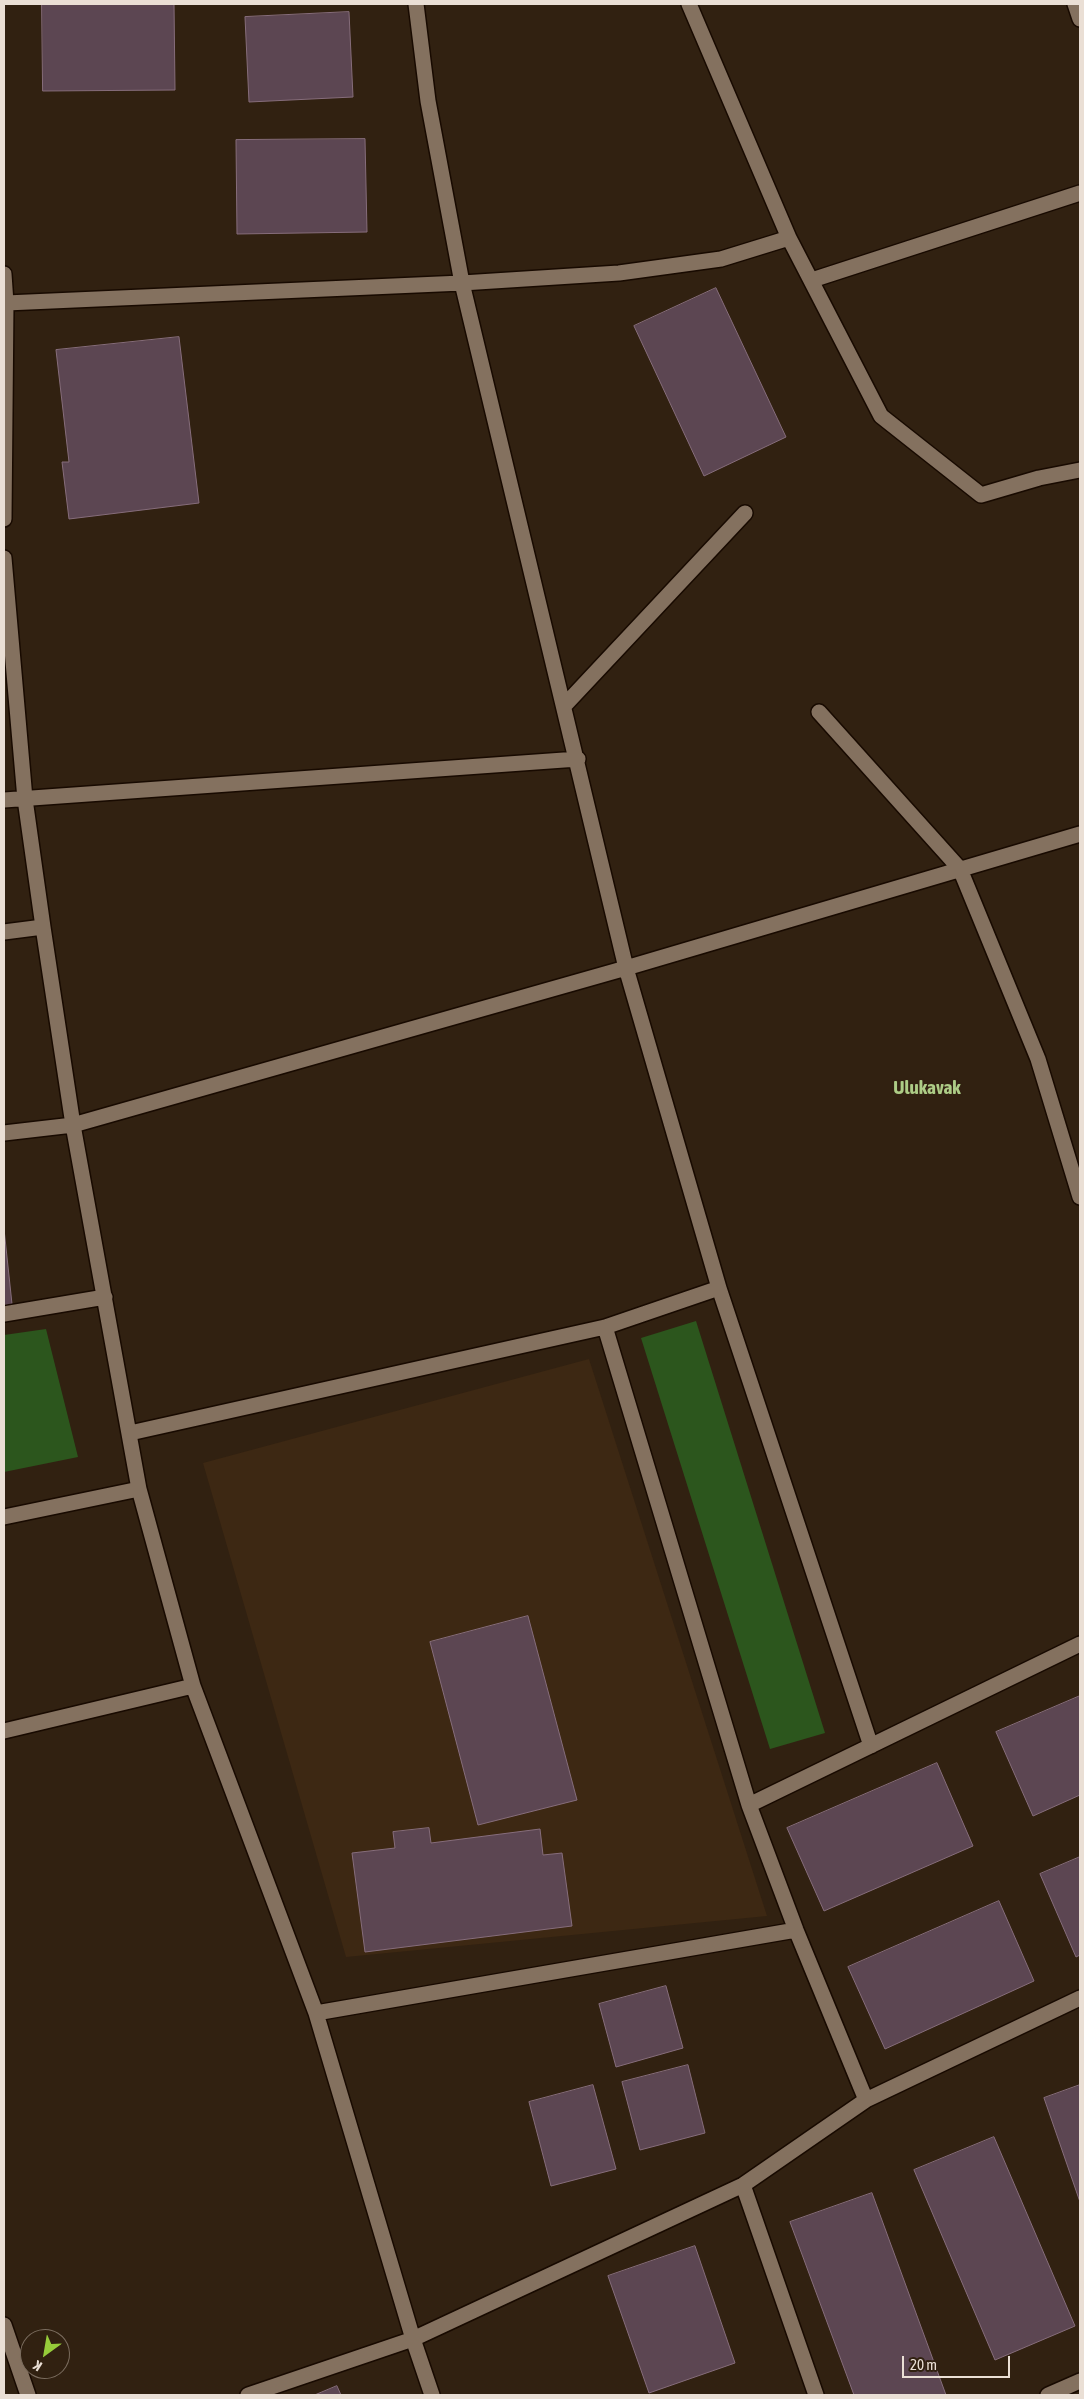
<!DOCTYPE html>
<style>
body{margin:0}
#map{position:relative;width:1084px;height:2399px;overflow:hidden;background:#312111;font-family:"Asap Condensed",sans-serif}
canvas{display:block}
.frame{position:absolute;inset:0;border:5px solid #eadfd5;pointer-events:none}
.north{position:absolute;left:20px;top:2329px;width:50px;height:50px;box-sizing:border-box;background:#312111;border:1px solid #7b6d5f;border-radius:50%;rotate:212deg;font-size:14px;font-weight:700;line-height:20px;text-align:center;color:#eadfd5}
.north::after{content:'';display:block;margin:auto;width:18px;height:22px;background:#96cc3a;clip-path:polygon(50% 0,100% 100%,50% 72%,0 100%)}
.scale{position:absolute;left:902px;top:2356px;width:108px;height:22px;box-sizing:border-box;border:2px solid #eadfd5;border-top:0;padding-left:6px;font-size:15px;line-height:18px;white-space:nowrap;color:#eadfd5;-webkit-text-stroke:4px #312111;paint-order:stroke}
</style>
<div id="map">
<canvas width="1084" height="2399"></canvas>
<div class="frame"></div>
<div class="north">K</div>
<div class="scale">20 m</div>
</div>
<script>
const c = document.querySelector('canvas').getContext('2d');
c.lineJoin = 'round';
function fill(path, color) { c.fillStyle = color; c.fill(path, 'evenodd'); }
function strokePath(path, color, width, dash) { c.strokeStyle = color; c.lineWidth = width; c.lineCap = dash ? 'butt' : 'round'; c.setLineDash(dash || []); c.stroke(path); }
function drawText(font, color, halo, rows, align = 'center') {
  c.font = font + ' "Asap Condensed",sans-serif'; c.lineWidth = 4; c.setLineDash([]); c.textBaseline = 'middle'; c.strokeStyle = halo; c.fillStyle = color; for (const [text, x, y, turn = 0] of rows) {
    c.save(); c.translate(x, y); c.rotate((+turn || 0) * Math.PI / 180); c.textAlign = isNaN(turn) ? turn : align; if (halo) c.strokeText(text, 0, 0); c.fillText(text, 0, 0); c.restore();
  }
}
fill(new Path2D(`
 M 589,1359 L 767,1916 L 346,1957 L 203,1463 Z`), '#3d2813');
fill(new Path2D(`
 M 696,1321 L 825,1733 L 770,1749 L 641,1338 Z
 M 46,1329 L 78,1457 L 4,1472 L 4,1335 Z`), '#2c561d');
const building = new Path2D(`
 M 42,4 L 174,4 L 175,90 L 43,91 Z
 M 349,12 L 353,97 L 249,102 L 245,17 Z
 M 365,139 L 367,232 L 237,234 L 236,140 Z
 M 716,288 L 786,437 L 704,476 L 634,326 Z
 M 179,337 L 199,503 L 69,519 L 62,462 L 69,462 L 56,350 Z
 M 4,1229 L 12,1304 L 4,1305 Z
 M 528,1616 L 577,1800 L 478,1825 L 430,1642 Z
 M 1080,1696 L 1080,1795 L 1033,1816 L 996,1732 Z
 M 937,1763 L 973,1846 L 824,1911 L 787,1828 Z
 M 429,1828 L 431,1843 L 540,1829 L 543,1855 L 562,1853 L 572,1926 L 365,1952 L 352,1853 L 395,1848 L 393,1832 Z
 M 1080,1857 L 1080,1955 L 1076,1957 L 1040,1874 Z
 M 999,1901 L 1034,1981 L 885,2049 L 848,1967 Z
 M 666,1986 L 683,2048 L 616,2067 L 599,2004 Z
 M 688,2065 L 705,2133 L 640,2150 L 622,2082 Z
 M 593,2085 L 616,2169 L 551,2186 L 529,2102 Z
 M 1080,2085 L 1080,2202 L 1044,2098 Z
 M 994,2137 L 1075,2326 L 995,2360 L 914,2170 Z
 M 872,2193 L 946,2395 L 854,2395 L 790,2222 Z
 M 695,2246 L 735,2363 L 649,2393 L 608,2276 Z
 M 337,2386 L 341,2395 L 315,2395 Z`);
fill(building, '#5c4652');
strokePath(building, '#866d7b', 1);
const minor = new Path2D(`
 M 416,4 L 428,101 L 462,283 L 626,968 L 719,1288 L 871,1746
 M 689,4 L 789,238 L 881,416 L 981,495 L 1039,478 L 1080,470
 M 1075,4 L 1080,19
 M 4,274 L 6,303 L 4,519
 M 812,280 L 1080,193
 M 6,303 L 462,283 L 619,273 L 721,259 L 789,238
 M 4,558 L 25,799 L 43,927 L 73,1125 L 139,1489 L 193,1686 L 316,2013 L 413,2339 L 432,2395
 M 564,706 L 745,513
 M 819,712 L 960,869 L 1038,1059 L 1080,1197
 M 4,800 L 578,759
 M 4,932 L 43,927
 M 4,1133 L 73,1125 L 626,968 L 1080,834
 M 4,1314 L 105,1297
 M 605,1327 L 749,1805 L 796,1930 L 866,2100
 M 130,1433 L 605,1327 L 719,1288
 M 4,1517 L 139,1489
 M 4,1731 L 193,1686
 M 749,1805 L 1080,1644
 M 316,2013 L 796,1930
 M 743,2185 L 816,2395
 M 4,2325 L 28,2395
 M 248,2395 L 413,2339 L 743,2185 L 866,2100 L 1080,1998
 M 1048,2395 L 1080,2381`);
strokePath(minor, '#180a00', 18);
strokePath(minor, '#84715f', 15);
drawText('bold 19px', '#adcc86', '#312111', [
 ["Ulukavak",927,1088]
]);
</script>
